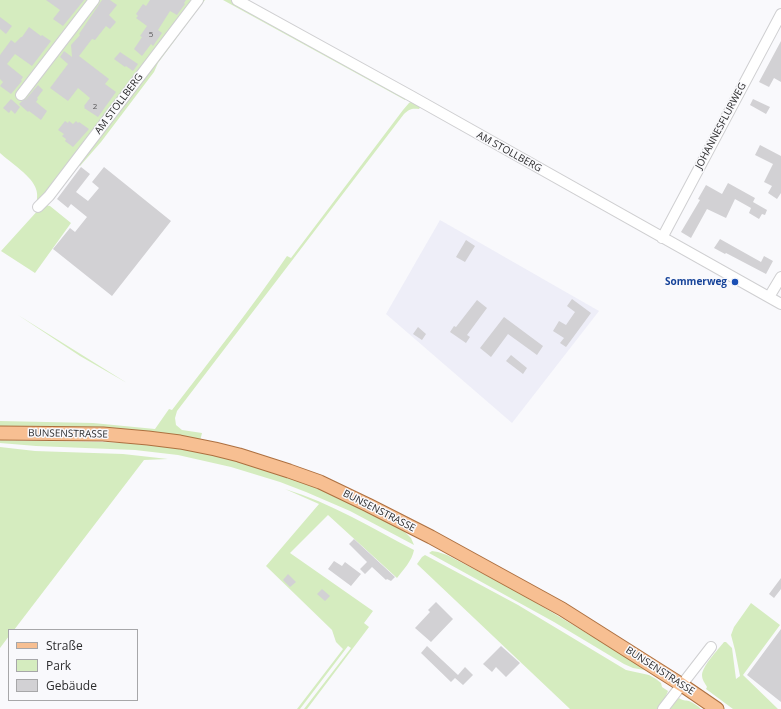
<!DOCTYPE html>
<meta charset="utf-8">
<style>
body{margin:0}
#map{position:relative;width:781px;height:709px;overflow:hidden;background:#f9f9fc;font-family:"Open Sans",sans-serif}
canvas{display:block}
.legend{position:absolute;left:8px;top:629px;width:130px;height:72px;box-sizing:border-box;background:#f9f9fc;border:1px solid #a7a7a9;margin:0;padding:5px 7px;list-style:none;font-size:12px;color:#2c2c2d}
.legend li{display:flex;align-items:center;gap:8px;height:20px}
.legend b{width:20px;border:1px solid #a7a7a9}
</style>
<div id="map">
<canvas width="781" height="709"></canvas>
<ul class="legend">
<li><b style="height:5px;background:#f7bf92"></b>Straße</li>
<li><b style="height:11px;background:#d5ecbf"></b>Park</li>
<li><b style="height:11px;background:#d2d1d4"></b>Gebäude</li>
</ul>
</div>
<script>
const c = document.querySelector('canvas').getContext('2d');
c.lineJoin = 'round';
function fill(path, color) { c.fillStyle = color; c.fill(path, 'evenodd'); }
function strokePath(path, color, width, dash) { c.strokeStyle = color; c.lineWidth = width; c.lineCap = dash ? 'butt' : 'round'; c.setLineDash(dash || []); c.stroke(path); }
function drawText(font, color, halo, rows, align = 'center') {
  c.font = font + ' "Open Sans",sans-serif'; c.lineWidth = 3; c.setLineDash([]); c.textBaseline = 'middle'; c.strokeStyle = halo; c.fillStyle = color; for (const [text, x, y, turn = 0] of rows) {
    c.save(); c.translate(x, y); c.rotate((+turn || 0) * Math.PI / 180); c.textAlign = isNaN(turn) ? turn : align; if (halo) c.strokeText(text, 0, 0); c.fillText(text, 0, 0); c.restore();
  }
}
fill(new Path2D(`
 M 440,220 L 599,311 L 512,423 L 386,314 Z`), '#eeeef8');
fill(new Path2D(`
 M 0,0 L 194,0 L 51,188 L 36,205 C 37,200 38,194 36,189 C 33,177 10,162 0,153 Z
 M 202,0 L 205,0 L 158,63 L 154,72 L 101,142 L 80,166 L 77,164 Z
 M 223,0 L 231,0 L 407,97 L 405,100 Z
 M 412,101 L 421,106 L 419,109 C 412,108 409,109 404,114 L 177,411 L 175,418 L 176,425 L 182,430 L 202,433 L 200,441 L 0,427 L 0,421 L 93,423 L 155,429 L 169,409 L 172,410 C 211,359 251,309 287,256 L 291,258 L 403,110 L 409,103 Z
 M 45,205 L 50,206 L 71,223 L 35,273 L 1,251 L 40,208 Z
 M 18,315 L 127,383 L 80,356 Z
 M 0,440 C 51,442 103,440 154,445 C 221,453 287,473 348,502 C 367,511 385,521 404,531 L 411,538 L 414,545 L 350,511 L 306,492 L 280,482 L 231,467 L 178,455 L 135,450 L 36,446 L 0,443 Z
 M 0,447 L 35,451 L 123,454 L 168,459 L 144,460 L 14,630 L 9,630 L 9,636 L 0,648 Z
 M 285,489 C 331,503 372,528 414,550 C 412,561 403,570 397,578 L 328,515 L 290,553 L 373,611 L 364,623 L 369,627 L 307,709 L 304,709 L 351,648 L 348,646 L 300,709 L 297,709 L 343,649 L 336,642 L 332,630 L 266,566 L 319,504 Z
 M 432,551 L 438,552 L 447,555 L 518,592 L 650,671 L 633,668 L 624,664 L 554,622 L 429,553 Z
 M 425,555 L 518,605 L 626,670 L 649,675 L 656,679 L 661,683 L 662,687 L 668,691 L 665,698 L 658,709 L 570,709 L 417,564 L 422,557 Z
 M 751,603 L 780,625 L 743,675 L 778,709 L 733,709 L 706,689 L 707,687 C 705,683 702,680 702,675 C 703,665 717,651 724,642 L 726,642 L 732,648 L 736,679 L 740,676 L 735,650 L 731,635 L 734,627 Z
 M 679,698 C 683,701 685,700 689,701 C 694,703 698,706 701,709 L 669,709 L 674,703 Z`), '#d5ecbf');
fill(new Path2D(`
 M 46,0 L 84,0 L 63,26 L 53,19 L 60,10 Z
 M 102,0 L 110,0 L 117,5 L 109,15 L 116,22 L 110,29 L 106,26 L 95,40 L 92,39 L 79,56 L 109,79 L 105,84 L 116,92 L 98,117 L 84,108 L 85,107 L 84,106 L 90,98 L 78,88 L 75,92 L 68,101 L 50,88 L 68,64 L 60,57 L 64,51 L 72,57 L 71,45 L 80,35 L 79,34 Z
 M 150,0 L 186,0 L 184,3 L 185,4 L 177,15 L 170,11 L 158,30 L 162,33 L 153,46 L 151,44 L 142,56 L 134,49 L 142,37 L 140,36 L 147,26 L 136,18 L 138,16 L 136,14 L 143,4 L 146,6 Z
 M 0,17 L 12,26 L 6,34 L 0,29 Z
 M 29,27 L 41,36 L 42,35 L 51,41 L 32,66 L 15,54 L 7,64 L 23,77 L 21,80 L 22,81 L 11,94 L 0,86 L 3,82 L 0,79 L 0,55 L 11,40 L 15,43 L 21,37 L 22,37 Z
 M 781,41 L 781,82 L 774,78 L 769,87 L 759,82 Z
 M 120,52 L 138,64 L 133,71 L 126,66 L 125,67 L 114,59 Z
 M 38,85 L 43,90 L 37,98 L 38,99 L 36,102 L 47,111 L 41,120 L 29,111 L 28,112 L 19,104 L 22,101 L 26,99 Z
 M 11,99 L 20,107 L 15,114 L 11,110 L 9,113 L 3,108 Z
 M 753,99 L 770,107 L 766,114 L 750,105 Z
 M 65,121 L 68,123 L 69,121 L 73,124 L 76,121 L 78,123 L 79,122 L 89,129 L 73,147 L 65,141 L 66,139 L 62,136 L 64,134 L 58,130 Z
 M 760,145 L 781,156 L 781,193 L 777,199 L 768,193 L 772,186 L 764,182 L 773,164 L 755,155 Z
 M 81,167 L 90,174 L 76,192 L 88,201 L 99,188 L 92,182 L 104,167 L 171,221 L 112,296 L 53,249 L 70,228 L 75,232 L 87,217 L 71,204 L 68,208 L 57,199 Z
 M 728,183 L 755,198 L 753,202 L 767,210 L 765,215 L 762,214 L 759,219 L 749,213 L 751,208 L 735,199 L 726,218 L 707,209 L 691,238 L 681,232 L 700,200 L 698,199 L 706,185 L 722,194 Z
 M 720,239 L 761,262 L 764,256 L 773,261 L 766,274 L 726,253 L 725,254 L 714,248 Z
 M 466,240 L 475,246 L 465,262 L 456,257 Z
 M 572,299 L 591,313 L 566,347 L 560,343 L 564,338 L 553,331 L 559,321 L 566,325 L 575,312 L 567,306 Z
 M 477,300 L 487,308 L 467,335 L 470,337 L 466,343 L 450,332 L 454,326 L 456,327 Z
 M 504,317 L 543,346 L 537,355 L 508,334 L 491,357 L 480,348 Z
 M 418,327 L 426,334 L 422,340 L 413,334 Z
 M 511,355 L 527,368 L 523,374 L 506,361 Z
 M 354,539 L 395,577 L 391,581 L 387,579 L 386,580 L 372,567 L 365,574 L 360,569 L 367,562 L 349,544 Z
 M 334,561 L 342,566 L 345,562 L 361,574 L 351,586 L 328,569 Z
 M 288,574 L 296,582 L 290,587 L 283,580 Z
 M 781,578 L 781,589 L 774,598 L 769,594 Z
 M 322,589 L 330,596 L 325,601 L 317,594 Z
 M 436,602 L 453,619 L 431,642 L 415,628 L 430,612 L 428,610 Z
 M 781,629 L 781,702 L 747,675 Z
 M 427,646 L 458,675 L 465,667 L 473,675 L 463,685 L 455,678 L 451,682 L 421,653 Z
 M 501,646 L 520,663 L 506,677 L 496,667 L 492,672 L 483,664 Z`), '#d2d1d4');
const minor = new Path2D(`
 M 237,0 L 411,96 L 781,304
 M 21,95 L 94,0
 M 38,207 L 49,196 L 198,0
 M 662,238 L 781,14
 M 769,297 L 781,277
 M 663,709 L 711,647`);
const major = new Path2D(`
 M 0,433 L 103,434 L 148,438 L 180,442 L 215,449 L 239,455 L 289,471 L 320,482 L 368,505 L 431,537 L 562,609 L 682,685 L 717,709`);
strokePath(minor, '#cfcfd1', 12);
strokePath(major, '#ad7040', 15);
strokePath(minor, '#fff', 10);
strokePath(major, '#f7bf92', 13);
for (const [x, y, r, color] of [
 [735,282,4,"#1a4fb4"]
]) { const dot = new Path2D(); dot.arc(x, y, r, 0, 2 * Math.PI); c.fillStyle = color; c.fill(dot); strokePath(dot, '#f9f9fc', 1.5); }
drawText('8px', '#565557', null, [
 ["5",151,35],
 ["2",95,107]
]);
drawText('10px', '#2c2c2d', '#f9f9fc', [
 ["AM STOLLBERG",119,104,-53],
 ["JOHANNESFLURWEG",721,126,-62],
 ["AM STOLLBERG",509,152,29],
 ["BUNSENSTRASSE",68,434,1],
 ["BUNSENSTRASSE",379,511,27],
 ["BUNSENSTRASSE",660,671,33]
]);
drawText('bold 10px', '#164399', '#f9f9fc', [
 ["Sommerweg",727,282]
], 'right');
</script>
